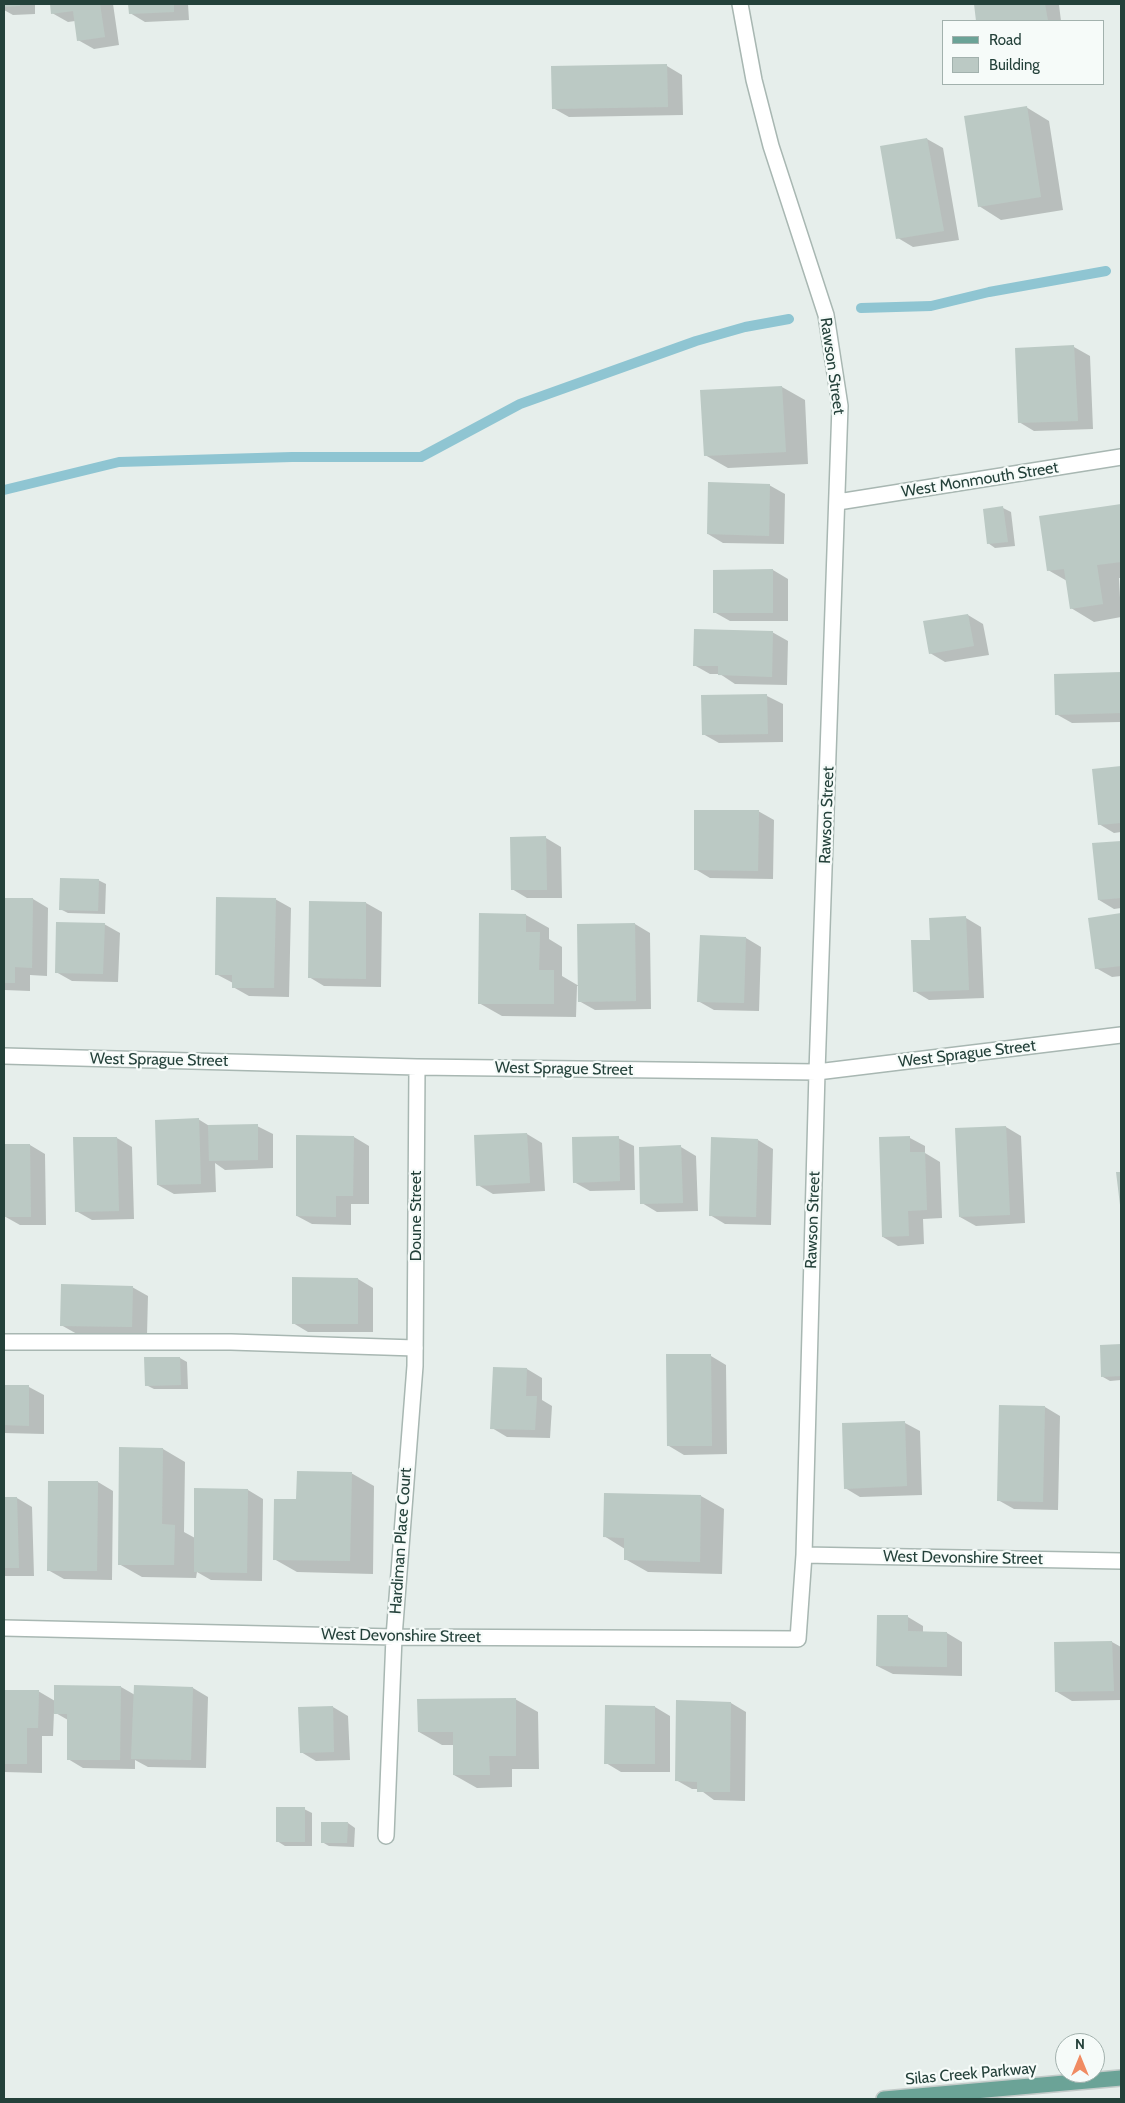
<!DOCTYPE html>
<style>
body{margin:0}
#map{position:relative;width:1125px;height:2103px;overflow:hidden;background:#e6eeeb;font-family:Cabin,sans-serif}
canvas{display:block}
.frame{position:absolute;inset:0;border:5px solid #24413a;pointer-events:none}
.legend{position:absolute;left:942px;top:20px;width:162px;height:65px;box-sizing:border-box;background:#f6fbf9;border:1px solid #a2b1ad;margin:0;padding:6px 9px;list-style:none;font-size:15px;color:#24413a}
.legend li{display:flex;align-items:center;gap:10px;height:25px}
.legend b{width:25px;border:1px solid #a2b1ad}
.north{position:absolute;left:1055px;top:2033px;width:50px;height:50px;box-sizing:border-box;background:#f6fbf9;border:1px solid #a2b1ad;border-radius:50%;rotate:0deg;font-size:14px;font-weight:700;line-height:20px;text-align:center;color:#24413a}
.north::after{content:'';display:block;margin:auto;width:18px;height:22px;background:#f08b62;clip-path:polygon(50% 0,100% 100%,50% 72%,0 100%)}
</style>
<div id="map">
<canvas width="1125" height="2103"></canvas>
<div class="frame"></div>
<ul class="legend">
<li><b style="height:6px;background:#6ba397"></b>Road</li>
<li><b style="height:14px;background:#bbc9c4"></b>Building</li>
</ul>
<div class="north">N</div>
</div>
<script>
const c = document.querySelector('canvas').getContext('2d');
c.lineJoin = 'round';
function fill(path, color) { c.fillStyle = color; c.fill(path, 'evenodd'); }
function strokePath(path, color, width, dash) { c.strokeStyle = color; c.lineWidth = width; c.lineCap = dash ? 'butt' : 'round'; c.setLineDash(dash || []); c.stroke(path); }
function drawText(font, color, halo, rows, align = 'center') {
  c.font = font + ' Cabin,sans-serif'; c.lineWidth = 4.5; c.setLineDash([]); c.textBaseline = 'middle'; c.strokeStyle = halo; c.fillStyle = color; for (const [text, x, y, turn = 0] of rows) {
    c.save(); c.translate(x, y); c.rotate((+turn || 0) * Math.PI / 180); c.textAlign = isNaN(turn) ? turn : align; if (halo) c.strokeText(text, 0, 0); c.fillText(text, 0, 0); c.restore();
  }
}
fill(new Path2D(`
 M 4,4 L 35,4 L 35,14 L 13,15 L 4,10 Z
 M 51,4 L 113,4 L 119,45 L 94,49 L 78,40 L 75,21 L 68,22 L 52,13 Z
 M 129,4 L 188,4 L 189,20 L 145,22 L 130,13 Z
 M 976,4 L 1057,4 L 1059,5 L 1061,21 L 978,21 Z
 M 667,66 L 682,75 L 683,115 L 569,117 L 553,108 Z
 M 1026,107 L 1049,121 L 1063,210 L 1001,220 L 979,206 Z
 M 927,139 L 943,148 L 959,240 L 913,247 L 898,238 L 881,147 Z
 M 1074,347 L 1090,356 L 1093,429 L 1034,431 L 1019,422 L 1016,349 Z
 M 782,387 L 805,400 L 808,464 L 728,468 L 705,455 Z
 M 769,485 L 785,494 L 784,544 L 723,543 L 708,534 Z
 M 1121,505 L 1121,578 L 1119,578 L 1121,617 L 1094,622 L 1071,608 L 1067,581 L 1048,570 L 1040,517 Z
 M 1003,508 L 1011,512 L 1015,546 L 995,548 L 988,543 Z
 M 773,570 L 788,579 L 788,621 L 730,621 L 714,612 Z
 M 968,615 L 983,624 L 989,655 L 945,662 L 930,653 Z
 M 772,632 L 788,641 L 787,685 L 735,684 L 720,674 L 710,674 L 694,665 Z
 M 1121,673 L 1121,722 L 1072,723 L 1056,714 L 1055,675 Z
 M 702,696 L 767,696 L 783,704 L 783,742 L 719,743 L 703,734 Z
 M 1121,767 L 1121,832 L 1114,833 L 1099,824 L 1093,770 Z
 M 758,811 L 774,820 L 773,879 L 710,878 L 695,869 Z
 M 546,838 L 561,847 L 562,898 L 527,898 L 512,889 Z
 M 1121,842 L 1121,908 L 1114,909 L 1099,900 L 1093,844 Z
 M 98,880 L 106,884 L 105,914 L 68,913 L 60,909 Z
 M 4,899 L 33,899 L 48,908 L 47,976 L 30,975 L 30,991 L 4,990 Z
 M 275,899 L 291,908 L 289,997 L 249,996 L 233,987 L 233,983 L 216,974 Z
 M 310,902 L 366,903 L 382,912 L 381,987 L 324,986 L 309,977 Z
 M 480,914 L 526,915 L 549,928 L 549,939 L 562,947 L 562,976 L 579,986 L 578,925 L 635,924 L 650,933 L 651,1009 L 595,1010 L 579,1001 L 579,986 L 577,986 L 576,1017 L 502,1016 L 479,1003 Z
 M 1121,914 L 1121,976 L 1112,977 L 1096,968 L 1090,919 Z
 M 966,918 L 981,927 L 984,998 L 929,1000 L 914,991 L 932,941 L 931,919 Z
 M 104,924 L 120,933 L 118,982 L 72,981 L 56,972 Z
 M 746,938 L 761,947 L 759,1011 L 714,1010 L 698,1001 Z
 M 198,1119 L 211,1127 L 257,1126 L 273,1134 L 273,1168 L 225,1170 L 215,1163 L 216,1192 L 174,1194 L 158,1185 Z
 M 1006,1127 L 1021,1136 L 1025,1223 L 976,1226 L 960,1217 Z
 M 527,1134 L 542,1143 L 545,1191 L 493,1194 L 478,1185 Z
 M 354,1137 L 369,1146 L 369,1204 L 351,1204 L 351,1225 L 312,1224 L 297,1216 Z
 M 117,1138 L 132,1147 L 134,1219 L 92,1220 L 76,1211 Z
 M 618,1138 L 634,1146 L 635,1190 L 590,1191 L 574,1182 Z
 M 910,1138 L 925,1146 L 925,1153 L 940,1162 L 942,1218 L 923,1219 L 924,1244 L 898,1246 L 883,1237 Z
 M 758,1140 L 773,1149 L 771,1225 L 725,1224 L 710,1215 Z
 M 4,1145 L 30,1145 L 45,1154 L 46,1225 L 20,1225 L 4,1216 Z
 M 681,1147 L 696,1156 L 698,1211 L 657,1212 L 642,1203 Z
 M 358,1279 L 373,1288 L 373,1332 L 308,1332 L 293,1323 Z
 M 132,1287 L 148,1296 L 147,1335 L 77,1334 L 61,1325 Z
 M 1121,1345 L 1121,1380 L 1110,1381 L 1103,1377 L 1101,1346 Z
 M 711,1356 L 726,1365 L 727,1454 L 684,1455 L 669,1446 Z
 M 180,1358 L 187,1362 L 188,1389 L 154,1389 L 146,1385 Z
 M 494,1368 L 527,1369 L 542,1378 L 542,1400 L 552,1406 L 550,1438 L 507,1437 L 492,1428 Z
 M 4,1386 L 29,1387 L 44,1395 L 44,1434 L 4,1433 Z
 M 1045,1407 L 1060,1416 L 1058,1510 L 1014,1509 L 998,1500 Z
 M 905,1423 L 920,1431 L 922,1495 L 860,1497 L 845,1488 Z
 M 163,1449 L 185,1462 L 184,1532 L 195,1538 L 248,1490 L 263,1499 L 262,1581 L 211,1580 L 197,1572 L 196,1578 L 142,1577 L 119,1564 Z
 M 351,1473 L 374,1486 L 373,1574 L 297,1572 L 274,1559 L 298,1501 Z
 M 98,1482 L 113,1491 L 112,1580 L 64,1579 L 48,1570 Z
 M 701,1496 L 724,1509 L 722,1574 L 648,1572 L 625,1559 L 625,1549 L 604,1536 Z
 M 4,1498 L 17,1498 L 32,1507 L 34,1576 L 4,1576 Z
 M 908,1617 L 923,1626 L 923,1633 L 947,1633 L 962,1642 L 962,1676 L 893,1674 L 877,1666 Z
 M 1112,1642 L 1121,1647 L 1121,1700 L 1072,1701 L 1057,1692 L 1055,1643 Z
 M 121,1687 L 135,1695 L 193,1688 L 208,1697 L 206,1768 L 148,1767 L 135,1760 L 135,1769 L 83,1768 L 68,1759 L 68,1720 L 54,1712 L 53,1736 L 42,1736 L 42,1773 L 4,1772 L 4,1691 L 38,1691 L 55,1701 Z
 M 515,1699 L 538,1712 L 539,1769 L 512,1769 L 512,1787 L 477,1788 L 454,1775 L 454,1745 L 442,1745 L 419,1732 Z
 M 731,1703 L 746,1712 L 745,1801 L 714,1800 L 699,1789 L 692,1789 L 676,1780 Z
 M 333,1707 L 348,1716 L 350,1760 L 316,1761 L 301,1752 Z
 M 655,1707 L 670,1716 L 670,1772 L 621,1772 L 606,1763 Z
 M 304,1809 L 312,1813 L 312,1846 L 285,1846 L 277,1841 Z
 M 348,1823 L 355,1828 L 354,1847 L 329,1846 L 322,1842 Z`), '#0003');
strokePath(new Path2D(`
 M 861,308 L 931,306 L 989,292 L 1106,271
 M 4,490 L 119,462 L 292,457 L 421,457 L 520,404 L 696,341 L 745,327 L 789,319`), '#8fc5d2', 10);
fill(new Path2D(`
 M 4,4 L 20,4 L 20,6 L 4,7 Z
 M 50,4 L 100,4 L 105,37 L 77,41 L 73,11 L 51,14 Z
 M 128,4 L 174,4 L 174,12 L 129,14 Z
 M 974,4 L 1045,4 L 1048,21 L 976,21 Z
 M 667,64 L 668,107 L 552,109 L 551,66 Z
 M 1027,106 L 1041,197 L 978,207 L 964,116 Z
 M 927,138 L 944,231 L 896,239 L 880,146 Z
 M 1074,345 L 1078,421 L 1018,423 L 1015,348 Z
 M 782,386 L 786,452 L 704,456 L 700,390 Z
 M 708,482 L 770,484 L 769,536 L 707,534 Z
 M 1121,504 L 1121,562 L 1097,565 L 1103,604 L 1070,609 L 1064,569 L 1047,571 L 1039,516 Z
 M 1003,506 L 1008,542 L 987,544 L 983,509 Z
 M 773,569 L 773,613 L 713,613 L 713,570 Z
 M 968,614 L 974,646 L 929,654 L 923,621 Z
 M 694,629 L 773,631 L 772,677 L 718,675 L 718,666 L 693,666 Z
 M 1121,672 L 1121,713 L 1055,715 L 1054,674 Z
 M 767,694 L 768,734 L 702,735 L 701,695 Z
 M 1121,766 L 1121,823 L 1098,825 L 1092,769 Z
 M 694,810 L 759,810 L 758,871 L 694,870 Z
 M 546,836 L 547,890 L 511,890 L 510,837 Z
 M 1121,841 L 1121,898 L 1098,900 L 1092,843 Z
 M 60,878 L 99,879 L 98,911 L 59,910 Z
 M 216,897 L 276,898 L 274,988 L 232,988 L 232,975 L 215,975 Z
 M 4,898 L 33,898 L 32,968 L 15,967 L 15,983 L 4,983 Z
 M 309,901 L 366,902 L 366,979 L 308,978 Z
 M 479,913 L 526,914 L 526,932 L 540,932 L 539,970 L 554,970 L 554,1004 L 478,1004 Z
 M 1121,913 L 1121,966 L 1095,969 L 1088,918 Z
 M 966,916 L 969,990 L 913,992 L 911,940 L 930,940 L 929,918 Z
 M 56,922 L 105,923 L 103,974 L 55,973 Z
 M 635,923 L 636,1001 L 578,1002 L 577,924 Z
 M 700,935 L 746,937 L 744,1003 L 697,1002 Z
 M 199,1118 L 201,1184 L 157,1185 L 155,1120 Z
 M 258,1124 L 258,1160 L 209,1161 L 208,1125 Z
 M 1006,1126 L 1010,1215 L 959,1217 L 955,1128 Z
 M 527,1133 L 530,1183 L 476,1186 L 474,1135 Z
 M 296,1135 L 354,1136 L 353,1196 L 336,1196 L 336,1217 L 296,1216 Z
 M 619,1136 L 620,1181 L 573,1183 L 572,1137 Z
 M 910,1136 L 910,1152 L 925,1152 L 927,1210 L 908,1211 L 909,1236 L 882,1237 L 879,1137 Z
 M 73,1137 L 117,1137 L 119,1211 L 75,1212 Z
 M 711,1137 L 758,1139 L 756,1217 L 709,1216 Z
 M 4,1144 L 30,1144 L 31,1217 L 4,1217 Z
 M 681,1145 L 683,1203 L 640,1204 L 639,1147 Z
 M 1116,1172 L 1121,1172 L 1121,1205 L 1120,1205 Z
 M 292,1277 L 358,1278 L 358,1324 L 292,1324 Z
 M 61,1284 L 133,1286 L 132,1327 L 60,1326 Z
 M 1121,1344 L 1121,1376 L 1101,1377 L 1100,1345 Z
 M 666,1354 L 711,1354 L 712,1446 L 667,1446 Z
 M 144,1357 L 180,1357 L 181,1385 L 145,1386 Z
 M 493,1367 L 527,1368 L 526,1396 L 537,1396 L 535,1430 L 490,1429 Z
 M 4,1385 L 29,1385 L 29,1426 L 4,1425 Z
 M 999,1405 L 1045,1406 L 1043,1502 L 997,1501 Z
 M 905,1421 L 907,1486 L 844,1489 L 842,1423 Z
 M 119,1447 L 163,1448 L 162,1524 L 175,1525 L 174,1565 L 118,1565 Z
 M 297,1471 L 352,1472 L 350,1561 L 273,1560 L 274,1499 L 296,1499 Z
 M 48,1481 L 98,1481 L 97,1571 L 47,1571 Z
 M 194,1488 L 248,1489 L 247,1573 L 194,1572 Z
 M 604,1493 L 701,1495 L 700,1562 L 624,1560 L 624,1538 L 603,1537 Z
 M 4,1497 L 17,1497 L 19,1568 L 4,1568 Z
 M 877,1615 L 908,1615 L 908,1631 L 947,1632 L 947,1667 L 876,1666 Z
 M 1112,1641 L 1114,1691 L 1055,1692 L 1054,1642 Z
 M 54,1685 L 121,1686 L 120,1760 L 67,1760 L 67,1714 L 54,1714 Z
 M 134,1685 L 193,1687 L 191,1760 L 131,1759 Z
 M 4,1690 L 39,1690 L 38,1728 L 27,1728 L 27,1764 L 4,1764 Z
 M 516,1698 L 516,1756 L 489,1756 L 490,1775 L 453,1775 L 453,1732 L 418,1732 L 417,1699 Z
 M 676,1700 L 731,1702 L 730,1792 L 697,1792 L 697,1782 L 675,1781 Z
 M 605,1705 L 655,1706 L 655,1764 L 604,1764 Z
 M 333,1706 L 334,1752 L 300,1753 L 298,1707 Z
 M 276,1807 L 305,1807 L 305,1842 L 276,1842 Z
 M 321,1822 L 348,1822 L 347,1843 L 321,1843 Z`), '#bbc9c4');
const service = new Path2D(`
 M 4,1342 L 231,1342 L 415,1348`);
const minor = new Path2D(`
 M 838,502 L 1121,457
 M 4,1056 L 417,1067 L 817,1072 L 1121,1035
 M 804,1555 L 1121,1561
 M 4,1628 L 394,1637 L 798,1639 L 804,1555 L 817,1072 L 840,406 L 826,315 L 771,146 L 754,80 L 740,4
 M 386,1836 L 394,1637 L 415,1366 L 417,1067`);
const primary = new Path2D(`
 M 884,2099 L 1121,2078`);
strokePath(service, '#a8b7b2', 18);
strokePath(minor, '#a8b7b2', 18);
strokePath(primary, '#c2cac8', 18);
strokePath(service, '#fff', 15);
strokePath(minor, '#fff', 15);
strokePath(primary, '#6ba397', 15);
drawText('16px', '#24413a', '#f6fbf9', [
 ["Rawson Street",832,366,82],
 ["West Monmouth Street",980,480,-9],
 ["Rawson Street",827,815,-88],
 ["West Sprague Street",967,1054,-7],
 ["West Sprague Street",159,1060,1],
 ["West Sprague Street",564,1069,1],
 ["Doune Street",416,1216,-90],
 ["Rawson Street",813,1220,-88],
 ["Hardiman Place Court",401,1541,-86],
 ["West Devonshire Street",963,1558,1],
 ["West Devonshire Street",401,1636,1],
 ["Silas Creek Parkway",971,2074,-5]
]);
</script>
